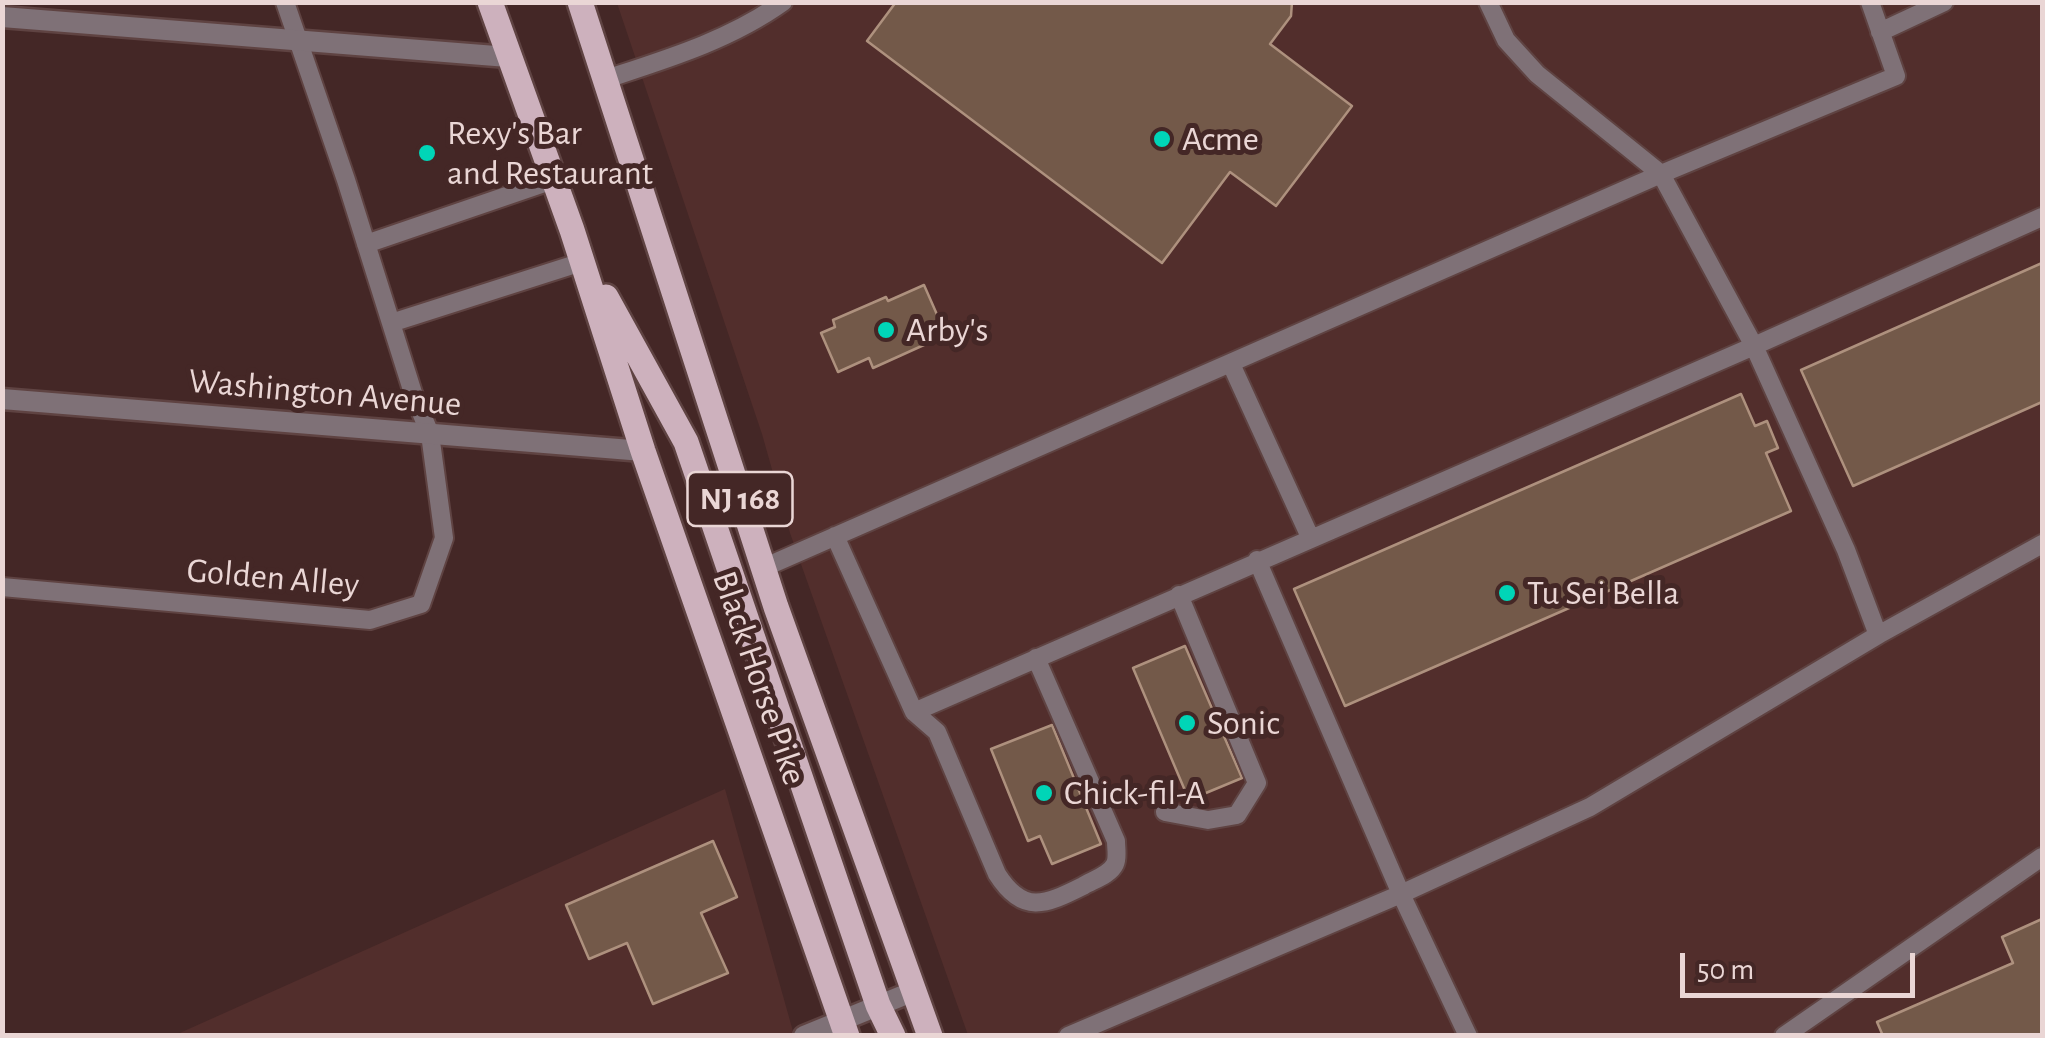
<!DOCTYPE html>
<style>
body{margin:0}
#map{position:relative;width:2045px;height:1038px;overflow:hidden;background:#442726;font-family:"Alegreya Sans",sans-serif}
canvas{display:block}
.frame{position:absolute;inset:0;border:5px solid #ead6d5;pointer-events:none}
.scale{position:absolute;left:1680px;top:953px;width:235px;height:45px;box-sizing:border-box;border:5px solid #ead6d5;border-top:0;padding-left:12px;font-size:30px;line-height:35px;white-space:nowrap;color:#ead6d5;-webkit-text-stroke:8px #442726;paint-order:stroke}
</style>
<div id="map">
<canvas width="2045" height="1038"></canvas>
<div class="frame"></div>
<div class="scale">50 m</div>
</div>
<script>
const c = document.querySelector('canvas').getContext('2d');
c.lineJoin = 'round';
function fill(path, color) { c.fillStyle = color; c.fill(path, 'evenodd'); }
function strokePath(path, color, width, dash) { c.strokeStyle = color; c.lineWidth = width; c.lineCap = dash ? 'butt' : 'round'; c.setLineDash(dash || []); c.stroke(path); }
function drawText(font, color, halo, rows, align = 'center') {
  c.font = font + ' "Alegreya Sans",sans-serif'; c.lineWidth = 10; c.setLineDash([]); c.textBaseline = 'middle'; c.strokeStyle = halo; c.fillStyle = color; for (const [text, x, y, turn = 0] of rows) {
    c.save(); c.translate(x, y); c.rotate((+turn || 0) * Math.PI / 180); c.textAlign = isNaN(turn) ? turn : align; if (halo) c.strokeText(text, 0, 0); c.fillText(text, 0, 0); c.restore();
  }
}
fill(new Path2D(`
 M 617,3 L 2042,3 L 2042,1035 L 968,1035 L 790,533 L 762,434 Z
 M 725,789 L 794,1035 L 173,1036 Z`), '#522e2c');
const building = new Path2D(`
 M 896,2 L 1292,2 L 1291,16 L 1270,44 L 1352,106 L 1276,206 L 1230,172 L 1162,263 L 867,41 Z
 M 2042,263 L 2042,402 L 1853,486 L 1801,370 Z
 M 924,285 L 946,335 L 873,368 L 869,358 L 838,372 L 821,333 L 835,327 L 833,320 L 886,297 L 888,301 Z
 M 1741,394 L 1755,426 L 1767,421 L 1778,448 L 1766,453 L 1791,511 L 1345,706 L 1294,589 Z
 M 1185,646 L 1242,778 L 1189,800 L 1133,668 Z
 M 1052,725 L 1101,844 L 1052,864 L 1040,836 L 1028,841 L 991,749 Z
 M 713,841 L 737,897 L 701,913 L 728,973 L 653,1004 L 627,943 L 589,959 L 566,905 Z
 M 2042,919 L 2042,1036 L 1883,1036 L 1877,1022 L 2013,963 L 2002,937 Z`);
fill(building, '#735949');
strokePath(building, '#ae917e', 2.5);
const lane = new Path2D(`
 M 1870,2 L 1896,76 L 1661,174 L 1754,346 L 1846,550 L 1878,635
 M 1880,32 L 1944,2
 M 606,79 C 667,59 730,40 783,2
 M 366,244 L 553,180
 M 391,323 L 582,262
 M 1231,364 L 1310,537
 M 835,536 L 914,712 L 1754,346 L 2042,217
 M 1257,560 L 1401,894 L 1468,1036
 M 763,568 L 1661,174 L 1537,74 L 1506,40 L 1488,2
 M 2,587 L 370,620 L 421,604 L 444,538 L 430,434 L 413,393 L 346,180 L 285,2
 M 914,712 L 937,732 L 997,874 C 1023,915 1045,905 1083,886 C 1093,880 1110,875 1115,864 C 1118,858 1116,848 1116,841 L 1036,658
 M 1165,812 L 1208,820 L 1237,815 L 1257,783 L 1179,595
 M 1068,1036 L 1401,894 L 1590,807 L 1878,635 L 2042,544
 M 1784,1036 L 2042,857`);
const street = new Path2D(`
 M 2,17 L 508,57
 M 2,399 L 643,451
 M 804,1036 L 914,991`);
const primary = new Path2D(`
 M 490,2 L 572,230 L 643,451 L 847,1036
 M 580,2 L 776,607 L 930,1036
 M 606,297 L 686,442 L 878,1005 L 893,1036`);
strokePath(lane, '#5f4342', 22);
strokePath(street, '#5f4342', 25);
strokePath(primary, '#5f4342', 30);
strokePath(lane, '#7f7177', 18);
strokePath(street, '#7f7177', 20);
strokePath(primary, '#cdb1bd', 25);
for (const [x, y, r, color] of [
 [1162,139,10,"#00d5b7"],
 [427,153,10,"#00d5b7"],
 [886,330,10,"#00d5b7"],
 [1507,593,10,"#00d5b7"],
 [1187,723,10,"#00d5b7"],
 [1044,793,10,"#00d5b7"]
]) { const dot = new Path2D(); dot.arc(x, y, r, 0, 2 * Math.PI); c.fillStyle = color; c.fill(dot); strokePath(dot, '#442726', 4); }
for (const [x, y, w] of [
 [740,499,105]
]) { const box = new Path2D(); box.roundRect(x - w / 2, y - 27, w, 54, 8); c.fillStyle = '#442726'; c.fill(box); strokePath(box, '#ead6d5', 2.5); }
drawText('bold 32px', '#ead6d5', null, [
 ["NJ 168",740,499]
]);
drawText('35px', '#ead6d5', '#442726', [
 ["Rexy's Bar",447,133],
 ["and Restaurant",447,173],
 ["Acme",1182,139],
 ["Arby's",906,330],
 ["Tu Sei Bella",1527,593],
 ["Sonic",1207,723],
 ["Chick-fil-A",1064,793]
], 'left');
drawText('35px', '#ead6d5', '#442726', [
 ["Washington Avenue",325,393,5],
 ["Golden Alley",273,578,5],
 ["Black Horse Pike",759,678,71]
]);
</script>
